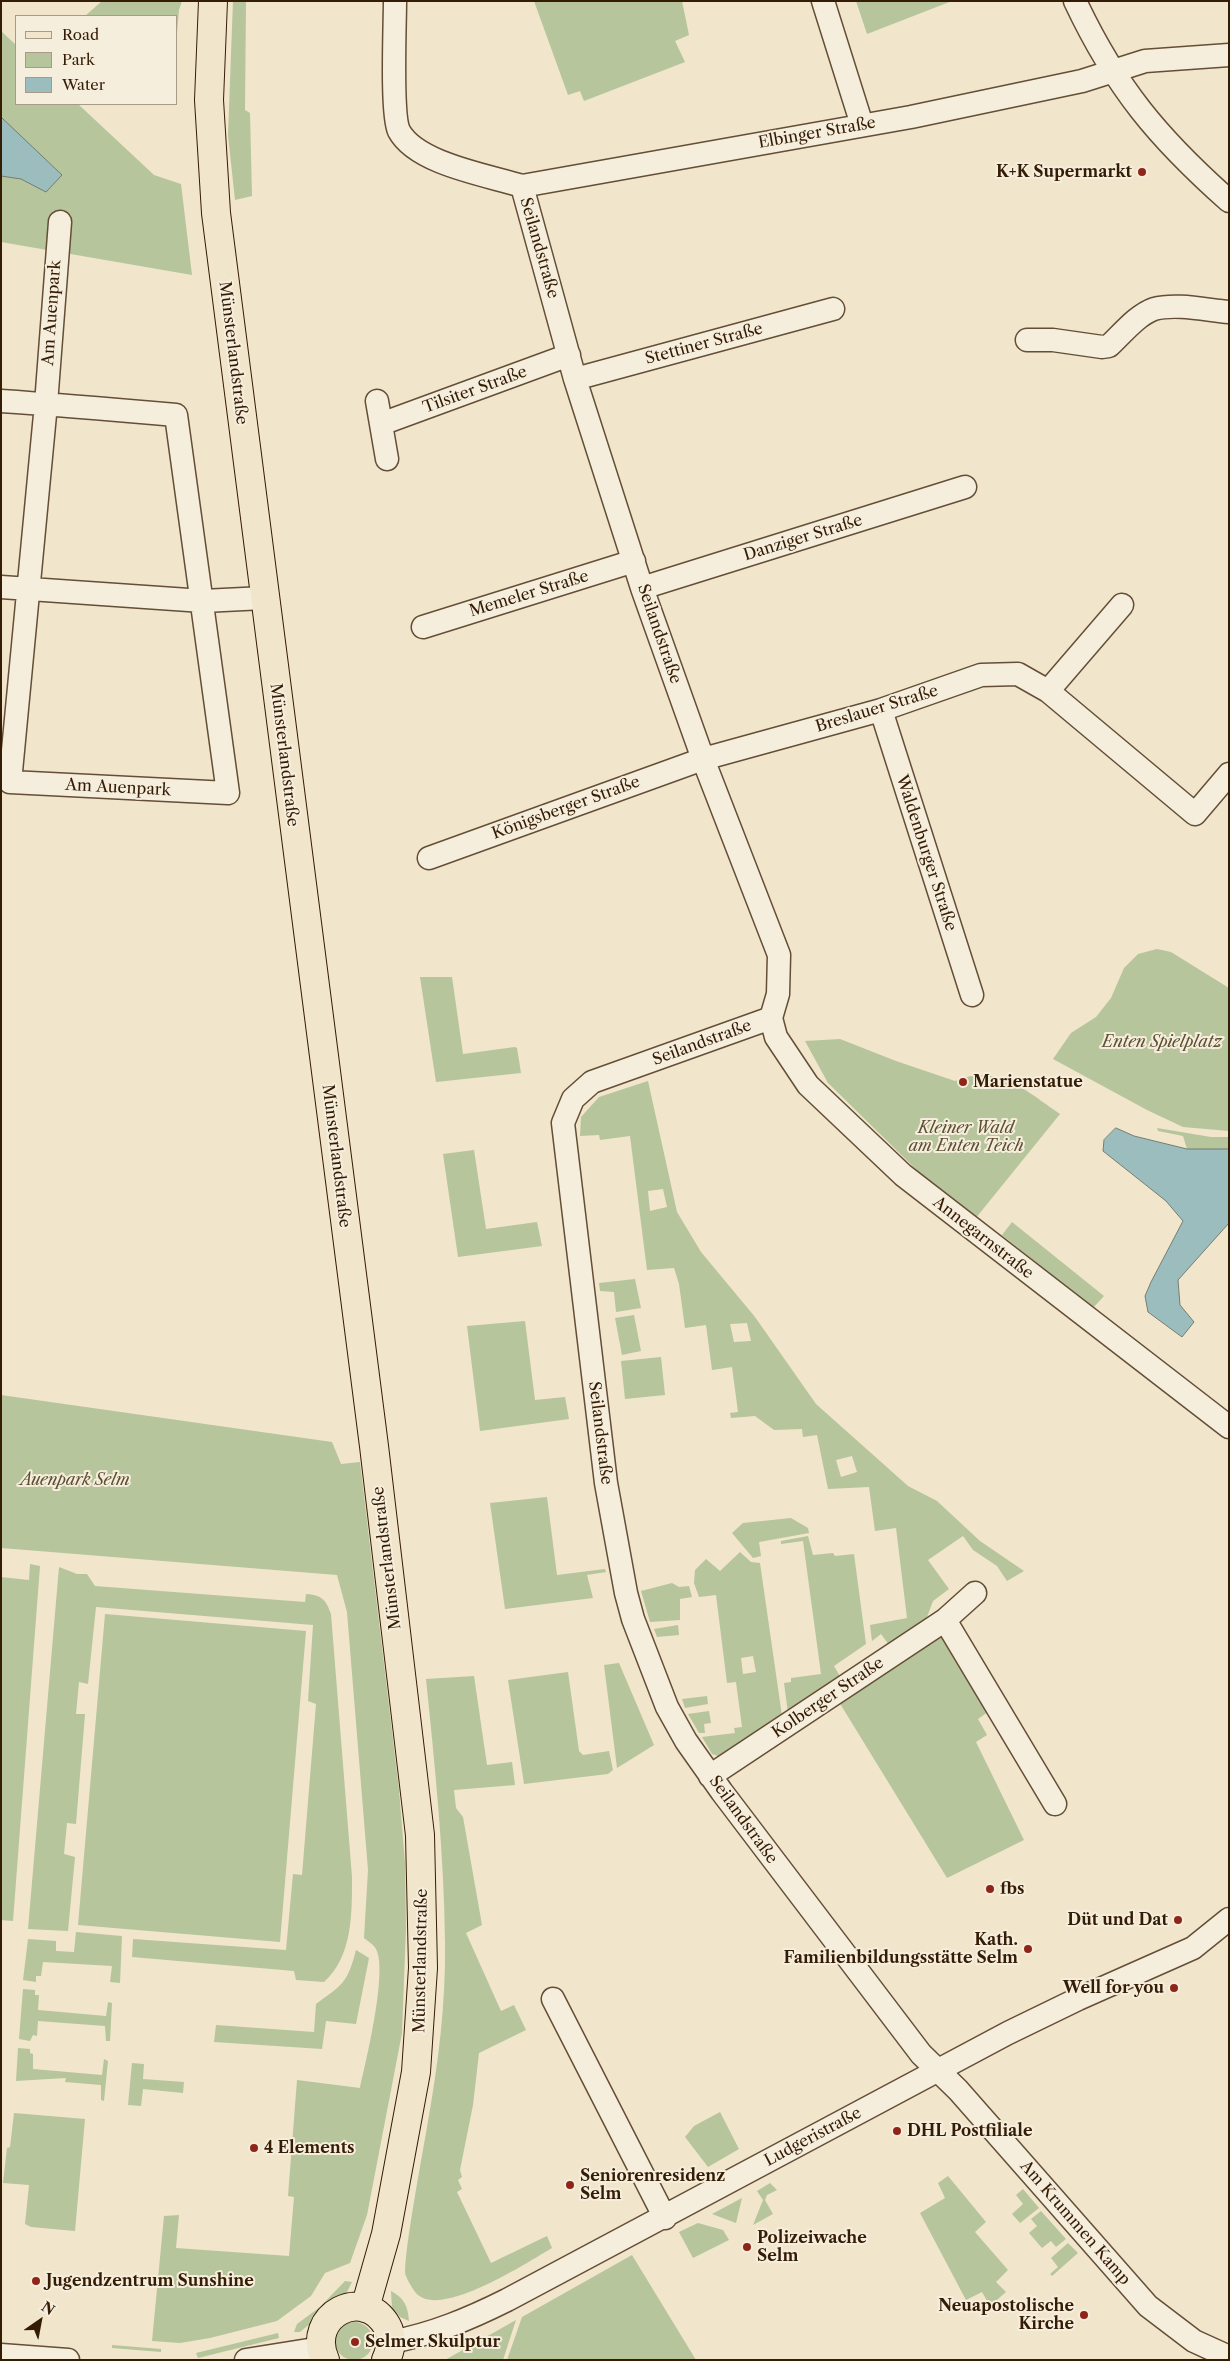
<!DOCTYPE html>
<meta charset="utf-8">
<style>
body{margin:0}
#map{position:relative;width:1230px;height:2361px;overflow:hidden;background:#f1e5cb;font-family:"Libre Caslon Text",serif}
canvas{display:block}
.frame{position:absolute;inset:0;border:2px solid #351c05;pointer-events:none}
.legend{position:absolute;left:15px;top:15px;width:162px;height:90px;box-sizing:border-box;background:#f6eedd;border:1px solid #a99a87;margin:0;padding:6px 9px;list-style:none;font-size:15px;color:#351c05}
.legend li{display:flex;align-items:center;gap:10px;height:25px}
.legend b{width:25px;border:1px solid #a99a87}
.north{position:absolute;left:15px;top:2296px;width:50px;height:50px;-webkit-text-stroke:4px #f6eedd;paint-order:stroke;rotate:33deg;font-size:14px;font-weight:700;line-height:20px;text-align:center;color:#351c05}
.north::after{content:'';display:block;margin:auto;width:18px;height:22px;background:#351c05;clip-path:polygon(50% 0,100% 100%,50% 72%,0 100%)}
</style>
<div id="map">
<canvas width="1230" height="2361"></canvas>
<div class="frame"></div>
<ul class="legend">
<li><b style="height:6px;background:#f1e5cb"></b>Road</li>
<li><b style="height:14px;background:#b6c59b"></b>Park</li>
<li><b style="height:14px;background:#9cbdbd"></b>Water</li>
</ul>
<div class="north">N</div>
</div>
<script>
const c = document.querySelector('canvas').getContext('2d');
c.lineJoin = 'round';
function fill(path, color) { c.fillStyle = color; c.fill(path, 'evenodd'); }
function strokePath(path, color, width, dash) { c.strokeStyle = color; c.lineWidth = width; c.lineCap = dash ? 'butt' : 'round'; c.setLineDash(dash || []); c.stroke(path); }
function drawText(font, color, halo, rows, align = 'center') {
  c.font = font + ' "Libre Caslon Text",serif'; c.lineWidth = 4; c.setLineDash([]); c.textBaseline = 'middle'; c.strokeStyle = halo; c.fillStyle = color; for (const [text, x, y, turn = 0] of rows) {
    c.save(); c.translate(x, y); c.rotate((+turn || 0) * Math.PI / 180); c.textAlign = isNaN(turn) ? turn : align; if (halo) c.strokeText(text, 0, 0); c.fillText(text, 0, 0); c.restore();
  }
}
fill(new Path2D(`
 M 102,1 L 182,1 L 179,10 L 176,44 L 176,16 L 85,16 Z
 M 233,1 L 246,1 L 245,110 L 250,113 L 252,196 L 235,200 L 228,135 Z
 M 534,1 L 682,1 L 689,35 L 675,41 L 685,62 L 584,101 L 580,91 L 568,95 Z
 M 856,1 L 952,1 L 867,34 Z
 M 1,31 L 16,45 L 16,104 L 78,104 L 154,175 L 181,184 L 192,275 L 1,242 Z
 M 1157,949 L 1171,952 L 1229,988 L 1229,1131 L 1183,1127 L 1147,1110 L 1053,1059 L 1071,1033 L 1096,1017 L 1111,998 L 1124,968 L 1138,954 Z
 M 420,977 L 452,977 L 463,1054 L 515,1047 L 517,1048 L 521,1073 L 436,1082 Z
 M 840,1039 L 896,1061 L 955,1081 C 998,1063 1026,1091 1060,1114 L 975,1219 L 930,1183 L 828,1083 L 805,1041 Z
 M 648,1081 L 677,1212 L 701,1252 L 755,1317 L 816,1404 L 908,1486 L 937,1501 L 980,1541 L 1024,1571 L 1007,1581 L 997,1566 L 973,1550 L 963,1536 L 928,1560 L 949,1589 L 933,1601 L 927,1617 L 889,1645 L 881,1634 L 872,1641 L 870,1625 L 907,1618 L 896,1528 L 875,1531 L 869,1487 L 828,1489 L 817,1435 L 803,1437 L 802,1429 L 774,1430 L 755,1416 L 731,1418 L 730,1413 L 738,1412 L 732,1367 L 712,1370 L 706,1325 L 685,1328 L 679,1284 L 674,1268 L 647,1270 L 630,1136 L 600,1140 L 599,1135 L 580,1136 L 581,1117 L 599,1097 ZM 663,1189 L 667,1207 L 650,1211 L 648,1191 ZM 747,1323 L 751,1341 L 734,1342 L 730,1324 ZM 852,1456 L 857,1472 L 841,1477 L 836,1460 Z
 M 1157,1128 L 1211,1137 L 1229,1137 L 1229,1149 L 1187,1149 L 1183,1136 L 1158,1131 Z
 M 474,1150 L 486,1229 L 537,1222 L 542,1246 L 458,1257 L 443,1154 Z
 M 1012,1222 L 1104,1296 L 1093,1308 L 1002,1235 Z
 M 635,1279 L 641,1308 L 616,1312 L 614,1292 L 600,1291 L 599,1283 Z
 M 634,1315 L 641,1351 L 622,1355 L 615,1318 Z
 M 525,1321 L 535,1400 L 565,1397 L 569,1419 L 480,1431 L 467,1326 Z
 M 661,1357 L 665,1395 L 625,1399 L 621,1361 Z
 M 1,1395 L 332,1442 L 341,1464 L 360,1462 L 399,1790 L 405,1863 L 406,1928 L 402,2033 L 367,2215 L 350,2263 L 325,2273 L 311,2296 L 277,2321 L 210,2338 L 180,2343 L 152,2341 L 164,2216 L 179,2215 L 176,2248 L 289,2256 L 294,2197 L 288,2196 L 297,2080 L 360,2088 C 366,2061 388,1971 376,1949 C 374,1945 368,1941 364,1938 L 368,1870 L 347,1612 L 337,1575 L 1,1548 Z
 M 547,1497 L 557,1575 L 605,1569 L 606,1572 L 587,1575 L 593,1598 L 505,1609 L 490,1503 Z
 M 791,1518 L 808,1528 L 809,1533 L 759,1542 L 761,1556 L 753,1558 L 732,1533 L 743,1523 Z
 M 808,1536 L 813,1555 L 833,1553 L 835,1556 L 854,1554 L 866,1644 L 834,1666 L 841,1678 L 788,1713 L 784,1683 L 791,1682 L 791,1678 L 821,1674 L 803,1541 L 781,1544 L 781,1541 Z
 M 740,1552 L 751,1562 L 760,1563 L 782,1716 L 721,1757 L 712,1754 L 702,1737 L 735,1733 L 734,1728 L 742,1727 L 736,1682 L 727,1683 L 716,1595 L 699,1597 L 694,1583 L 695,1570 L 706,1559 L 720,1571 ZM 753,1656 L 756,1672 L 743,1674 L 741,1658 Z
 M 30,1564 L 40,1566 L 13,1921 L 1,1920 L 1,1577 L 29,1580 Z
 M 59,1567 L 77,1574 L 87,1574 L 95,1586 L 305,1602 L 306,1594 C 322,1595 326,1600 331,1614 L 352,1877 C 352,1912 353,1956 324,1982 L 296,1980 L 294,1971 L 132,1957 L 133,1939 L 286,1950 L 293,1874 L 302,1875 L 316,1704 L 308,1701 L 313,1625 L 96,1607 L 88,1684 L 79,1682 L 76,1714 L 85,1714 L 76,1824 L 67,1823 L 64,1854 L 75,1857 L 68,1931 L 28,1929 Z
 M 672,1583 L 679,1587 L 689,1586 L 692,1597 L 680,1599 L 680,1620 L 650,1622 L 641,1591 Z
 M 105,1614 L 306,1631 L 280,1942 L 78,1925 Z
 M 678,1625 L 679,1635 L 657,1637 L 654,1629 Z
 M 941,1637 L 953,1640 L 992,1709 L 978,1719 L 987,1735 L 976,1742 L 1024,1840 L 947,1878 L 839,1702 Z
 M 619,1663 L 654,1745 L 617,1768 L 604,1665 Z
 M 568,1672 L 579,1751 L 583,1755 L 609,1751 L 613,1770 L 608,1774 L 524,1784 L 508,1680 Z
 M 474,1676 L 487,1765 L 512,1762 L 515,1785 L 454,1790 L 456,1808 L 463,1817 L 482,1925 L 466,1933 L 501,2011 L 514,2005 L 526,2030 L 479,2053 L 473,2105 L 460,2170 L 462,2177 L 458,2180 L 462,2189 L 457,2192 L 491,2263 L 547,2236 L 552,2248 C 528,2262 444,2317 418,2295 C 414,2292 408,2281 406,2276 C 401,2267 424,2146 427,2127 C 438,2066 446,2004 445,1942 C 444,1854 435,1767 426,1679 Z
 M 707,1696 L 708,1704 L 685,1708 L 682,1699 Z
 M 709,1711 L 711,1723 L 704,1724 L 705,1733 L 699,1733 L 688,1714 Z
 M 76,1932 L 122,1936 L 120,1983 L 110,1982 L 112,1966 L 43,1962 L 41,1976 L 36,1976 L 36,1982 L 23,1980 L 28,1939 L 56,1941 L 56,1951 L 74,1952 Z
 M 356,1950 L 369,1958 L 356,2024 L 326,2021 L 322,2049 L 214,2042 L 216,2025 L 314,2032 L 316,2004 C 343,1984 347,1984 356,1950 Z
 M 23,1989 L 35,1990 L 35,1995 L 39,1995 L 38,2010 L 106,2016 L 108,2002 L 112,2003 L 110,2041 L 106,2041 L 105,2026 L 38,2021 L 37,2036 L 33,2035 L 30,2041 L 19,2039 Z
 M 18,2048 L 30,2049 L 30,2053 L 33,2054 L 33,2069 L 102,2075 L 104,2059 L 108,2061 L 104,2101 L 101,2100 L 101,2085 L 65,2082 L 66,2078 L 16,2081 Z
 M 132,2063 L 144,2064 L 143,2079 L 184,2082 L 183,2093 L 143,2089 L 141,2106 L 128,2105 Z
 M 720,2112 L 739,2149 L 708,2167 L 685,2137 L 694,2126 Z
 M 14,2113 L 85,2119 L 75,2231 L 31,2227 L 25,2224 L 29,2185 L 3,2183 L 7,2148 L 10,2147 Z
 M 948,2176 L 986,2222 L 975,2232 L 1008,2270 L 996,2282 L 1006,2292 L 990,2306 L 982,2292 L 966,2300 L 920,2213 L 945,2198 L 938,2183 Z
 M 770,2183 L 777,2190 L 767,2195 L 765,2200 L 773,2214 L 753,2225 L 763,2200 L 757,2191 Z
 M 1023,2189 L 1039,2208 L 1020,2223 L 1012,2214 L 1023,2204 L 1016,2195 Z
 M 742,2198 L 736,2223 L 712,2214 Z
 M 1041,2211 L 1066,2239 L 1056,2247 L 1051,2241 L 1042,2248 L 1029,2233 L 1037,2226 L 1031,2219 Z
 M 698,2223 L 723,2230 L 729,2240 L 693,2258 L 679,2232 Z
 M 1068,2243 L 1078,2253 L 1052,2276 L 1050,2274 L 1058,2267 L 1051,2258 Z
 M 632,2255 L 696,2360 L 507,2360 L 522,2317 Z
 M 345,2281 L 352,2282 L 346,2294 L 300,2332 L 294,2332 L 297,2324 L 320,2307 Z
 M 391,2291 C 404,2298 408,2306 409,2321 L 400,2317 L 392,2309 Z
 M 516,2320 L 503,2360 L 445,2360 Z
 M335 2341a19 19 0 1 1 38 0a19 19 0 1 1-38 0Z
 M 278,2333 L 279,2338 L 198,2358 L 196,2353 Z
 M 112,2345 L 161,2349 L 161,2352 L 112,2348 Z`), '#b6c59b');
const water = new Path2D(`
 M 1,117 L 62,175 L 46,192 L 21,179 L 1,176 Z
 M 1116,1128 L 1134,1136 L 1187,1149 L 1229,1149 L 1229,1223 L 1178,1280 L 1180,1305 L 1194,1322 L 1182,1337 L 1148,1312 L 1145,1296 L 1151,1282 L 1183,1221 L 1166,1201 L 1103,1151 L 1104,1140 Z`);
fill(water, '#9cbdbd');
strokePath(water, '#737d73', 1);
const minor = new Path2D(`
 M 395,1 C 395,25 391,114 399,131 C 417,164 487,175 522,186 L 575,379 L 642,588 L 703,759 L 779,955 L 778,994 L 771,1018
 M 823,1 L 862,125
 M 1075,1 C 1116,88 1158,138 1229,201
 M 522,186 L 911,117 L 1082,81 L 1145,61 L 1229,55
 M 1027,340 L 1053,340 L 1102,347 L 1109,346 C 1122,334 1137,315 1154,309 C 1176,303 1206,310 1229,312
 M 575,379 L 833,309
 M 1,401 C 60,405 118,410 176,415 L 228,793 L 10,782 L 46,404 L 60,222
 M 377,401 L 387,459
 M 381,424 L 569,355
 M 1,587 L 203,601 L 264,598
 M 642,588 L 965,487
 M 423,627 L 634,561
 M 1048,691 L 1122,605
 M 881,710 L 972,995
 M 429,858 L 703,759 L 881,710 L 981,675 L 1018,674 L 1048,691 L 1195,814 L 1229,774
 M 771,1018 L 592,1082 L 573,1099 L 563,1123 L 606,1483 L 626,1593 L 633,1619 L 667,1707 L 686,1741 L 722,1792 L 921,2054 L 958,2090 L 1148,2306 L 1194,2341 L 1229,2357
 M 771,1018 L 776,1037 L 808,1085 L 903,1175 L 1229,1427
 M 945,1620 L 1055,1804
 M 710,1776 L 945,1620 L 975,1593
 M 553,1999 L 665,2218
 M 391,2342 C 433,2334 469,2319 507,2300 L 1008,2033 L 1078,1999 L 1193,1948 L 1229,1919
 M 1,2355 L 68,2360
 M 246,2360 L 321,2348`);
const major = new Path2D(`
 M 213,1 L 209,100 L 216,213 L 374,1446 L 420,1835 L 423,1968 L 416,2072 L 386,2234 L 365,2308
 M 325,2360 C 305,2315 364,2285 387,2326 C 393,2337 391,2349 386,2360`);
strokePath(minor, '#644e36', 25);
strokePath(major, '#351c05', 30);
strokePath(minor, '#f6eedd', 22);
strokePath(major, '#f1e5cb', 28);
for (const [x, y, r, color] of [
 [1142,172,5,"#8f2418"],
 [963,1082,5,"#8f2418"],
 [990,1889,5,"#8f2418"],
 [1178,1920,5,"#8f2418"],
 [1028,1949,5,"#8f2418"],
 [1174,1988,5,"#8f2418"],
 [897,2131,5,"#8f2418"],
 [254,2148,5,"#8f2418"],
 [570,2185,5,"#8f2418"],
 [747,2247,5,"#8f2418"],
 [36,2281,5,"#8f2418"],
 [1084,2315,5,"#8f2418"],
 [355,2342,5,"#8f2418"]
]) { const dot = new Path2D(); dot.arc(x, y, r, 0, 2 * Math.PI); c.fillStyle = color; c.fill(dot); strokePath(dot, '#f6eedd', 2); }
drawText('16px', '#351c05', '#f6eedd', [
 ["Elbinger Straße",817,133,-10],
 ["Seilandstraße",539,248,74],
 ["Am Auenpark",52,313,-86],
 ["Stettiner Straße",704,344,-15],
 ["Münsterlandstraße",233,353,83],
 ["Tilsiter Straße",475,390,-20],
 ["Danziger Straße",803,538,-17],
 ["Memeler Straße",529,594,-17],
 ["Seilandstraße",659,634,71],
 ["Breslauer Straße",877,709,-17],
 ["Münsterlandstraße",284,755,83],
 ["Am Auenpark",118,788,3],
 ["Königsberger Straße",566,808,-20],
 ["Waldenburger Straße",926,853,72],
 ["Seilandstraße",702,1043,-20],
 ["Münsterlandstraße",336,1156,83],
 ["Annegarnstraße",983,1238,38],
 ["Seilandstraße",600,1433,83],
 ["Münsterlandstraße",387,1558,-97],
 ["Kolberger Straße",828,1698,-34],
 ["Seilandstraße",743,1820,54],
 ["Münsterlandstraße",421,1961,-89],
 ["Ludgeristraße",813,2137,-28],
 ["Am Krummen Kamp",1075,2223,49]
]);
drawText('bold 16px', '#351c05', '#f6eedd', [
 ["K+K Supermarkt",1132,172,"right"],
 ["Marienstatue",973,1082],
 ["fbs",1000,1889],
 ["Düt und Dat",1168,1920,"right"],
 ["Kath.",1018,1940,"right"],
 ["Familienbildungsstätte Selm",1018,1958,"right"],
 ["Well for you",1164,1988,"right"],
 ["DHL Postfiliale",907,2131],
 ["4 Elements",264,2148],
 ["Seniorenresidenz",580,2176],
 ["Selm",580,2194],
 ["Polizeiwache",757,2238],
 ["Selm",757,2256],
 ["Jugendzentrum Sunshine",46,2281],
 ["Neuapostolische",1074,2306,"right"],
 ["Kirche",1074,2324,"right"],
 ["Selmer Skulptur",365,2342]
], 'left');
drawText('italic 16px', '#5c4f32', '#f6eedd', [
 ["Enten Spielplatz",1162,1042],
 ["Kleiner Wald",966,1128],
 ["am Enten Teich",966,1146],
 ["Auenpark Selm",75,1480]
]);
</script>
